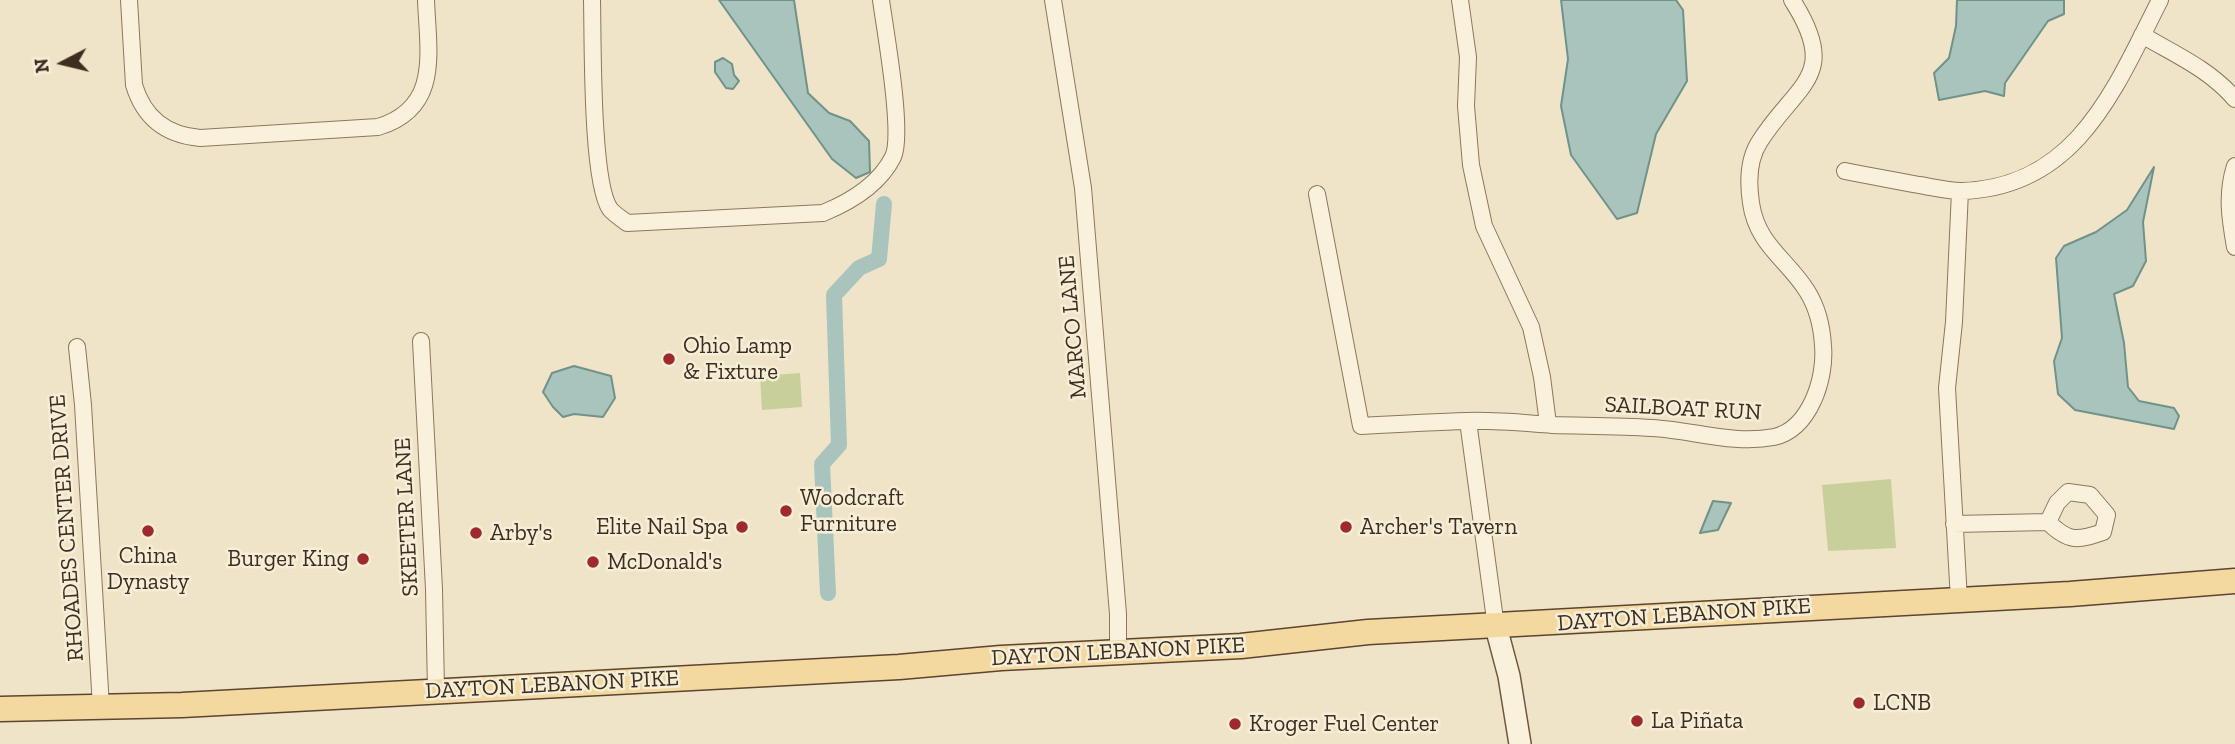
<!DOCTYPE html>
<meta charset="utf-8">
<style>
body{margin:0}
#map{position:relative;width:2235px;height:744px;overflow:hidden;background:#f0e4c8;font-family:"Zilla Slab",serif}
canvas{display:block}
.north{position:absolute;left:28px;top:28px;width:70px;height:70px;-webkit-text-stroke:5px #f7eed8;paint-order:stroke;rotate:263deg;font-size:19px;font-weight:700;line-height:28px;text-align:center;color:#3d2e20}
.north::after{content:'';display:block;margin:auto;width:24px;height:32px;background:#3d2e20;clip-path:polygon(50% 0,100% 100%,50% 72%,0 100%)}
</style>
<div id="map">
<canvas width="2235" height="744"></canvas>
<div class="north">N</div>
</div>
<script>
const c = document.querySelector('canvas').getContext('2d');
c.lineJoin = 'round';
function fill(path, color) { c.fillStyle = color; c.fill(path, 'evenodd'); }
function strokePath(path, color, width, dash) { c.strokeStyle = color; c.lineWidth = width; c.lineCap = dash ? 'butt' : 'round'; c.setLineDash(dash || []); c.stroke(path); }
function drawText(font, color, halo, rows, align = 'center') {
  c.font = font + ' "Zilla Slab",serif'; c.lineWidth = 5; c.setLineDash([]); c.textBaseline = 'middle'; c.strokeStyle = halo; c.fillStyle = color; for (const [text, x, y, turn = 0] of rows) {
    c.save(); c.translate(x, y); c.rotate((+turn || 0) * Math.PI / 180); c.textAlign = isNaN(turn) ? turn : align; if (halo) c.strokeText(text, 0, 0); c.fillText(text, 0, 0); c.restore();
  }
}
fill(new Path2D(`
 M 800,373 L 802,407 L 762,410 L 760,376 Z
 M 1891,479 L 1896,548 L 1828,551 L 1822,485 Z`), '#c9cf9b');
const water = new Path2D(`
 M 719,0 L 794,0 L 808,93 L 829,113 L 850,121 L 869,141 L 870,172 L 856,178 L 832,159 Z
 M 1561,0 L 1676,0 L 1683,10 L 1687,81 L 1656,134 L 1637,213 L 1617,219 L 1571,155 L 1561,106 L 1568,59 Z
 M 1957,0 L 2064,0 L 2064,14 L 2048,21 L 2005,83 L 2004,96 L 1985,91 L 1939,100 L 1934,73 L 1949,58 L 1956,26 Z
 M 723,58 L 732,64 L 734,75 L 739,81 L 733,89 L 726,88 L 715,72 L 715,62 Z
 M 2154,167 L 2143,222 L 2146,261 L 2133,286 L 2114,294 L 2124,343 L 2128,387 L 2139,401 L 2174,408 L 2179,416 L 2174,429 L 2075,410 L 2058,394 L 2054,361 L 2062,338 L 2056,258 L 2064,246 L 2096,232 L 2127,210 Z
 M 574,366 L 611,376 L 615,398 L 603,417 L 574,414 L 563,417 L 553,407 L 543,392 L 552,373 Z
 M 1713,501 L 1731,503 L 1718,530 L 1700,533 Z`);
fill(water, '#a9c4bc');
strokePath(water, '#6f938a', 2);
strokePath(new Path2D(`
 M 828,593 L 822,464 L 839,445 L 834,295 L 859,268 L 879,259 L 884,204`), '#a9c4bc', 16);
const street = new Path2D(`
 M 129,0 L 134,85 C 144,118 166,135 200,138 L 378,127 C 441,108 428,53 426,0
 M 592,0 C 593,40 591,182 610,209 C 614,214 622,219 627,223 L 823,213 C 850,202 879,185 893,157 C 904,134 885,30 881,0
 M 1053,0 L 1083,188 L 1118,614 L 1118,652
 M 1460,0 L 1468,57 L 1466,106 L 1471,165 L 1484,226 L 1531,327 L 1542,377 L 1548,424
 M 2142,35 C 2176,55 2209,69 2235,99
 M 2235,166 C 2226,194 2230,219 2235,247
 M 1845,171 C 1869,176 1894,180 1919,185 C 1932,187 1947,191 1961,191 C 2077,188 2115,88 2160,0
 M 1317,194 L 1361,426 C 1396,424 1432,422 1467,421 C 1495,420 1523,423 1552,425 C 1585,426 1619,426 1652,428 C 1692,430 1734,445 1774,437 C 1810,429 1826,378 1823,346 C 1822,327 1817,307 1807,291 C 1787,259 1757,245 1751,203 C 1748,183 1748,159 1760,141 C 1797,83 1841,76 1792,0
 M 421,341 L 434,589 L 436,691
 M 77,347 L 83,405 L 101,707
 M 1468,421 L 1496,627
 M 1954,524 L 2048,522 C 2068,542 2077,541 2103,532 L 2107,515 L 2090,495 L 2068,492 L 2057,503 L 2048,522
 M 1959,600 L 1947,388 L 1954,322 L 1960,191`);
const secondary = new Path2D(`
 M 1496,627 L 1509,676 L 1520,744`);
const primary = new Path2D(`
 M 0,709 L 182,705 L 899,667 L 1001,658 L 1241,646 L 1368,632 L 2070,594 L 2235,581`);
strokePath(street, '#8d765c', 18);
strokePath(secondary, '#6f573f', 24);
strokePath(primary, '#5b4430', 27);
strokePath(street, '#faf1dc', 16);
strokePath(secondary, '#faf1dc', 21);
strokePath(primary, '#f3d9a0', 24);
for (const [x, y, r, color] of [
 [669,359,7,"#9e2a2b"],
 [786,511,7,"#9e2a2b"],
 [742,527,7,"#9e2a2b"],
 [1346,527,7,"#9e2a2b"],
 [148,531,7,"#9e2a2b"],
 [476,533,7,"#9e2a2b"],
 [363,559,7,"#9e2a2b"],
 [593,562,7,"#9e2a2b"],
 [1859,703,7,"#9e2a2b"],
 [1637,721,7,"#9e2a2b"],
 [1235,724,7,"#9e2a2b"]
]) { const dot = new Path2D(); dot.arc(x, y, r, 0, 2 * Math.PI); c.fillStyle = color; c.fill(dot); strokePath(dot, '#f7eed8', 2.5); }
drawText('23px', '#3d2e20', '#f7eed8', [
 ["MARCO LANE",1073,327,-95],
 ["SAILBOAT RUN",1683,409,3],
 ["SKEETER LANE",407,517,-93],
 ["RHOADES CENTER DRIVE",67,528,-94],
 ["DAYTON LEBANON PIKE",1684,615,-4],
 ["DAYTON LEBANON PIKE",1118,652,-3],
 ["DAYTON LEBANON PIKE",552,685,-3]
]);
drawText('23px', '#3d2e20', '#f7eed8', [
 ["Ohio Lamp",683,346],
 ["& Fixture",683,372],
 ["Woodcraft",800,498],
 ["Furniture",800,524],
 ["Elite Nail Spa",728,527,"right"],
 ["Archer's Tavern",1360,527],
 ["Arby's",490,533],
 ["China",148,556,"center"],
 ["Dynasty",148,582,"center"],
 ["Burger King",349,559,"right"],
 ["McDonald's",607,562],
 ["LCNB",1873,703],
 ["La Piñata",1651,721],
 ["Kroger Fuel Center",1249,724]
], 'left');
</script>
